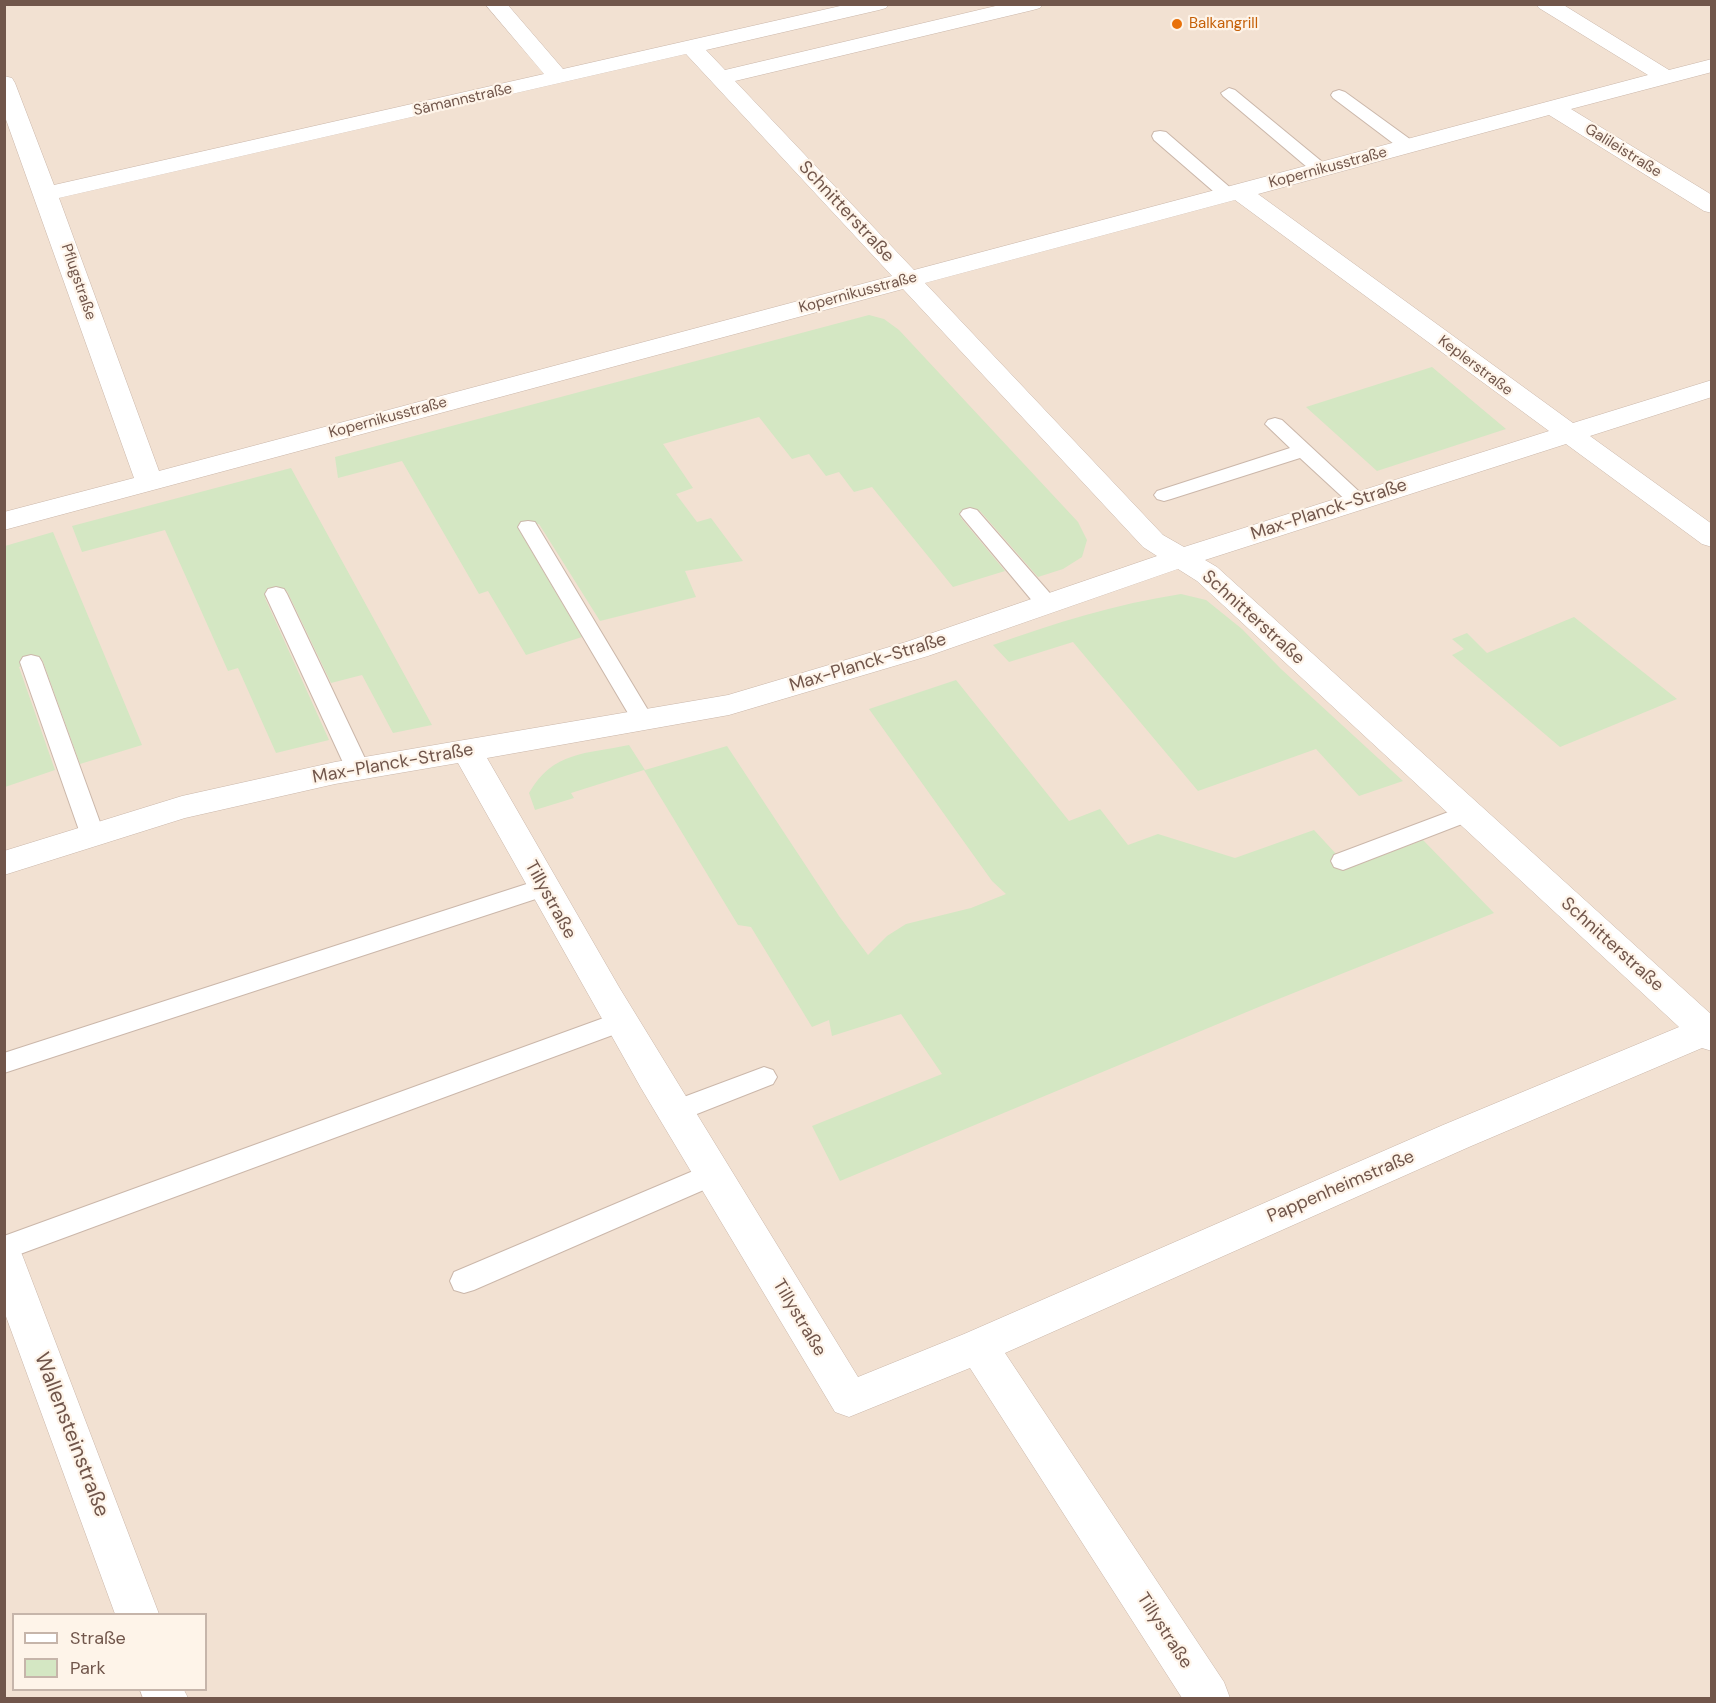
<!DOCTYPE html>
<meta charset="utf-8">
<style>
body{margin:0}
#map{position:relative;width:1716px;height:1703px;overflow:hidden;background:#fbf0e3;font-family:"DM Sans",sans-serif}
canvas{display:block}
.frame{position:absolute;inset:0;border:6px solid #71564b;pointer-events:none}
.legend{position:absolute;left:12px;top:1613px;width:195px;height:78px;box-sizing:border-box;background:#fef4e9;border:2px solid #c6b5aa;margin:0;padding:8px 10px;list-style:none;font-size:18px;color:#71564b}
.legend li{display:flex;align-items:center;gap:12px;height:30px}
.legend b{width:30px;border:2px solid #c6b5aa}
</style>
<div id="map">
<canvas width="1716" height="1703"></canvas>
<div class="frame"></div>
<ul class="legend">
<li><b style="height:8px;background:#fff"></b>Straße</li>
<li><b style="height:16px;background:#d4e7c3"></b>Park</li>
</ul>
</div>
<script>
const c = document.querySelector('canvas').getContext('2d');
c.lineJoin = 'round';
function fill(path, color) { c.fillStyle = color; c.fill(path, 'evenodd'); }
function strokePath(path, color, width, dash) { c.strokeStyle = color; c.lineWidth = width; c.lineCap = dash ? 'butt' : 'round'; c.setLineDash(dash || []); c.stroke(path); }
function drawText(font, color, halo, rows, align = 'center') {
  c.font = font + ' "DM Sans",sans-serif'; c.lineWidth = 4.5; c.setLineDash([]); c.textBaseline = 'middle'; c.strokeStyle = halo; c.fillStyle = color; for (const [text, x, y, turn = 0] of rows) {
    c.save(); c.translate(x, y); c.rotate((+turn || 0) * Math.PI / 180); c.textAlign = isNaN(turn) ? turn : align; if (halo) c.strokeText(text, 0, 0); c.fillText(text, 0, 0); c.restore();
  }
}
fill(new Path2D(`
 M 5,5 L 1711,5 L 1711,1698 L 5,1698 ZM 14,1614 L 206,1614 L 206,1690 L 14,1690 Z`), '#f2e1d2');
fill(new Path2D(`
 M 869,315 L 884,319 L 899,330 L 1078,522 L 1087,540 L 1082,557 L 1063,569 L 1038,577 L 980,511 L 961,518 L 1005,571 L 953,587 L 872,487 L 854,492 L 839,472 L 826,476 L 809,454 L 792,459 L 759,417 L 663,444 L 693,488 L 676,494 L 697,522 L 711,518 L 743,561 L 685,571 L 696,597 L 600,621 L 539,524 L 519,530 L 582,637 L 526,655 L 488,591 L 479,594 L 402,461 L 338,478 L 335,457 Z
 M 1432,367 L 1506,429 L 1377,471 L 1306,407 Z
 M 291,468 L 432,725 L 393,733 L 362,675 L 331,683 L 287,591 L 265,598 L 329,740 L 276,753 L 238,668 L 228,671 L 165,530 L 82,552 L 72,526 Z
 M 53,532 L 142,745 L 80,764 L 42,659 L 19,667 L 55,770 L 5,787 L 5,546 Z
 M 1181,594 L 1206,600 L 1242,629 L 1281,669 L 1403,781 L 1359,796 L 1316,749 L 1198,791 L 1073,642 L 1009,662 L 993,645 C 1055,623 1116,604 1181,594 Z
 M 1574,617 L 1677,699 L 1560,747 L 1452,655 L 1464,649 L 1452,639 L 1467,633 L 1487,653 Z
 M 956,680 L 1069,821 L 1100,809 L 1128,845 L 1158,834 L 1235,858 L 1314,830 L 1349,868 L 1423,840 L 1494,913 L 1266,1004 L 840,1181 L 812,1126 L 942,1074 L 901,1014 L 832,1036 L 829,1020 L 812,1027 L 751,927 L 738,925 L 644,770 L 571,793 L 574,798 L 535,810 L 529,793 C 553,751 586,754 629,745 L 645,770 L 727,746 L 839,916 L 868,955 L 887,936 L 906,924 L 971,908 L 1006,894 L 992,881 L 869,709 Z`), '#d4e7c3');
const service = new Path2D(`
 M 1229,88 L 1235,90 L 1326,165 L 1328,169 L 1326,173 L 1314,173 L 1223,96 L 1221,93 Z
 M 1339,90 L 1345,92 L 1414,142 L 1416,146 L 1414,150 L 1402,150 L 1333,98 L 1331,95 L 1333,92 Z
 M 1160,131 L 1166,132 L 1233,190 L 1236,194 L 1233,198 L 1221,198 L 1154,140 L 1152,136 L 1154,132 Z
 M 1275,418 L 1282,420 L 1365,497 L 1368,501 L 1365,505 L 1358,507 L 1351,505 L 1300,458 L 1171,499 L 1164,501 L 1157,499 L 1154,495 L 1157,491 L 1290,448 L 1265,424 L 1268,420 Z
 M 970,508 L 977,510 L 1055,599 L 1058,604 L 1055,609 L 1047,611 L 1039,609 L 963,518 L 960,514 L 963,510 Z
 M 528,521 L 535,522 L 538,527 L 654,720 L 651,725 L 643,728 L 635,725 L 632,720 L 518,527 L 521,522 Z
 M 276,587 L 284,589 L 287,594 L 370,769 L 366,775 L 358,777 L 350,775 L 346,769 L 265,594 L 268,589 Z
 M 31,655 L 39,657 L 42,662 L 105,836 L 101,842 L 93,845 L 85,842 L 81,836 L 20,662 L 23,657 Z
 M 1467,805 L 1475,807 L 1479,813 L 1475,819 L 1343,870 L 1334,867 L 1331,861 L 1334,855 Z
 M 542,879 L 551,882 L 554,888 L 551,894 L 4,1073 L 4,1053 Z
 M 620,1012 L 629,1015 L 633,1022 L 629,1029 L 4,1260 L 4,1236 Z
 M 764,1067 L 773,1070 L 777,1077 L 773,1084 L 674,1123 L 665,1120 L 661,1112 L 665,1104 Z
 M 712,1163 L 722,1166 L 726,1174 L 722,1182 L 474,1290 L 464,1293 L 454,1290 L 450,1281 L 454,1272 Z`);
const minor = new Path2D(`
 M 485,4 L 507,4 L 563,69 L 849,4 L 889,4 L 886,8 L 879,10 L 706,50 L 725,70 L 1004,4 L 1043,4 L 1040,8 L 1033,10 L 735,81 L 914,270 L 1648,75 L 1539,8 L 1536,4 L 1562,4 L 1669,70 L 1712,59 L 1712,72 L 1571,109 L 1712,195 L 1712,213 L 1704,211 L 1549,115 L 1258,194 L 1573,423 L 1712,380 L 1712,397 L 1590,436 L 1712,524 L 1712,547 L 1702,544 L 1566,444 L 1205,560 L 1217,567 L 1712,1015 L 1712,1051 L 1702,1048 L 1469,1147 L 1005,1353 L 1224,1682 L 1230,1698 L 1182,1698 L 970,1368 L 849,1417 L 835,1412 L 641,1088 L 458,763 L 335,784 L 185,818 L 4,875 L 4,851 L 182,796 L 335,762 L 728,695 L 906,642 L 1157,556 L 1143,547 L 903,289 L 4,530 L 4,512 L 134,478 L 4,114 L 4,76 L 12,78 L 15,83 L 54,185 L 544,74 ZM 686,54 L 892,276 L 159,471 L 59,198 ZM 1235,200 L 1549,431 L 1184,547 L 1163,535 L 925,283 ZM 1178,569 L 1197,581 L 1679,1027 L 1443,1125 L 964,1334 L 858,1377 L 619,987 L 487,758 L 729,715 L 928,656 Z
 M 4,1241 L 18,1245 L 23,1257 L 159,1614 L 115,1614 L 4,1311 Z
 M 140,1690 L 184,1690 L 188,1698 L 143,1698 Z`);
strokePath(service, '#cbb7aa', 2);
strokePath(minor, '#cbb7aa', 1);
fill(service, '#fff');
fill(minor, '#fff');
for (const [x, y, r, color] of [
 [1177,24,6,"#e8710a"]
]) { const dot = new Path2D(); dot.arc(x, y, r, 0, 2 * Math.PI); c.fillStyle = color; c.fill(dot); strokePath(dot, '#fef4e9', 2); }
drawText('15px', '#c56008', '#fef4e9', [
 ["Balkangrill",1189,24]
], 'left');
drawText('15px', '#71564b', '#fef4e9', [
 ["Sämannstraße",463,100,-13],
 ["Galileistraße",1623,151,32],
 ["Kopernikusstraße",1328,168,-15],
 ["Pflugstraße",78,282,71],
 ["Kopernikusstraße",858,293,-15],
 ["Keplerstraße",1475,366,37],
 ["Kopernikusstraße",388,418,-15]
]);
drawText('18px', '#71564b', '#fef4e9', [
 ["Schnitterstraße",846,212,47],
 ["Max-Planck-Straße",1329,510,-18],
 ["Schnitterstraße",1253,618,42],
 ["Max-Planck-Straße",868,663,-17],
 ["Max-Planck-Straße",393,764,-10],
 ["Tillystraße",550,900,61],
 ["Schnitterstraße",1612,945,42],
 ["Pappenheimstraße",1341,1187,-23],
 ["Tillystraße",799,1318,59],
 ["Tillystraße",1164,1631,57]
]);
drawText('21px', '#71564b', '#fef4e9', [
 ["Wallensteinstraße",71,1435,69]
]);
</script>
